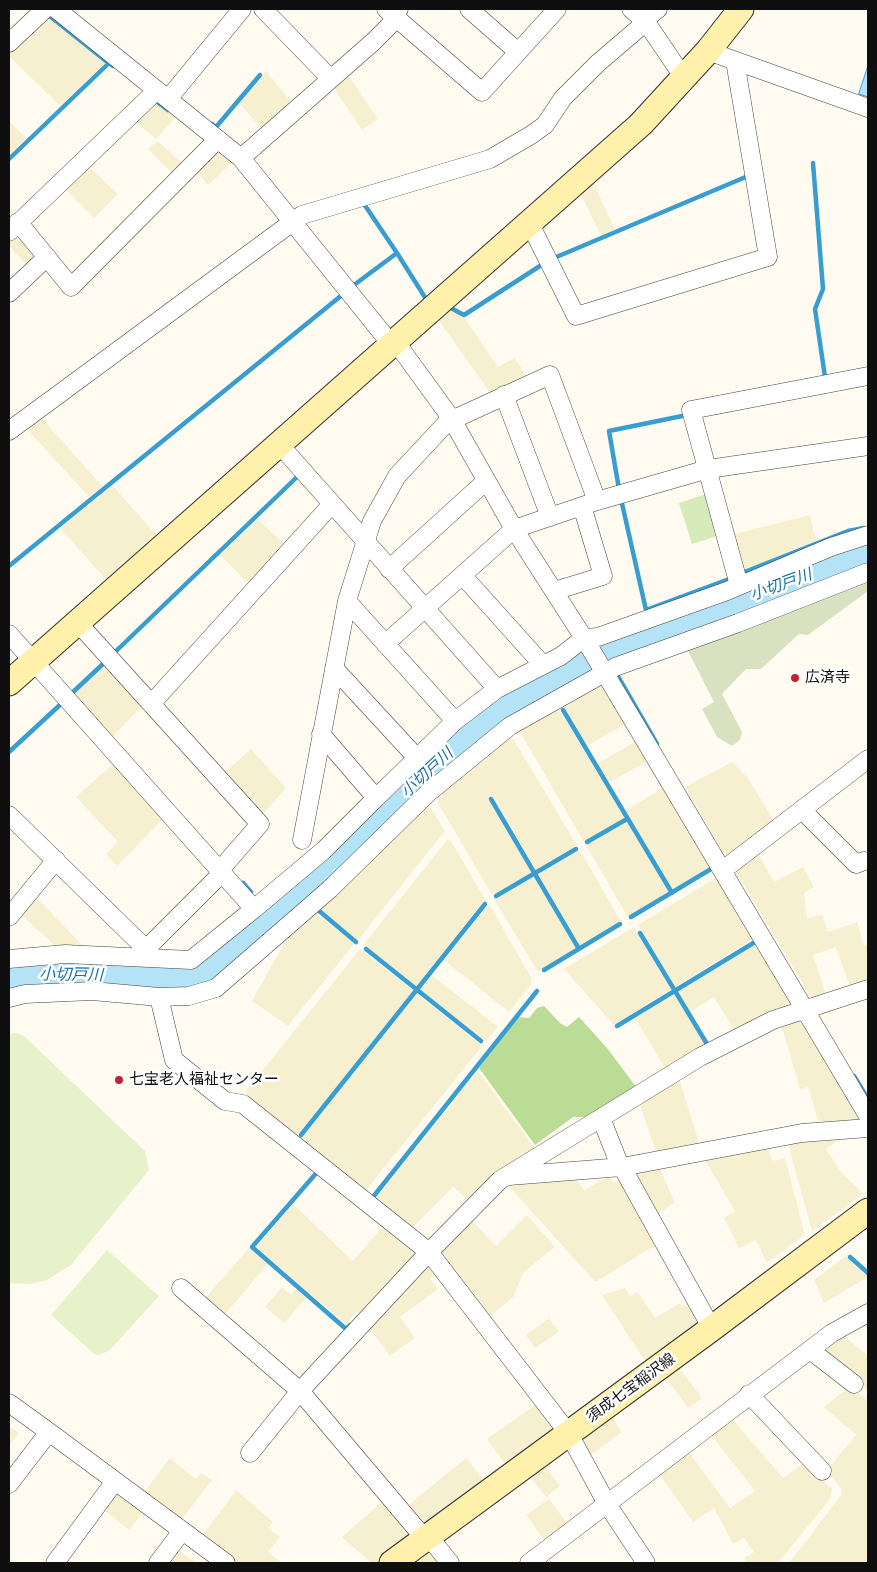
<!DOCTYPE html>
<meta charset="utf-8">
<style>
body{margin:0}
#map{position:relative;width:877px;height:1572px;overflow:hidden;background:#fffbf1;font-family:Literata,serif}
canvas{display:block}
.frame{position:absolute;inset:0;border:10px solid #0f0f0f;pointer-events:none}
</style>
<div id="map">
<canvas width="877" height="1572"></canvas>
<div class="frame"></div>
</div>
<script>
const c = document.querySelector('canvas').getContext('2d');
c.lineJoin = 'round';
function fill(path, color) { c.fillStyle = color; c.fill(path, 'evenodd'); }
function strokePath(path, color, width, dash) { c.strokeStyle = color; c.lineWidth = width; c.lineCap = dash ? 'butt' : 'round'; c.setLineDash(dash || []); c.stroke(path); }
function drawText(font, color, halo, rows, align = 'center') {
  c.font = font + ' Literata,"Noto Sans JP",serif'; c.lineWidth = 5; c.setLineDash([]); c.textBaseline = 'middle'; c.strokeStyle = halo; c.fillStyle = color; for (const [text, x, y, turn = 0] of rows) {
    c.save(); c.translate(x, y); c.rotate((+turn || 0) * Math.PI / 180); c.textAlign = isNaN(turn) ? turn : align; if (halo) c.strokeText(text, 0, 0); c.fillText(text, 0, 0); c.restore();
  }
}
fill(new Path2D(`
 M 46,15 L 106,62 L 60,106 L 9,56 L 9,49 Z
 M 266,71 L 294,105 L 264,131 L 239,103 Z
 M 346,72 L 378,119 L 362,130 L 331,84 Z
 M 152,99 L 168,112 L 171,109 L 178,115 L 156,139 L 132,119 Z
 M 9,121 L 26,138 L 9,155 Z
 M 157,141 L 186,166 L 176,177 L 148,149 Z
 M 219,149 L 234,161 L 208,185 L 193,168 Z
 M 86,164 L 118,194 L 94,218 L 62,186 Z
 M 590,176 L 615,229 L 601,236 L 578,188 Z
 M 15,231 L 40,254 L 30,269 L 9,246 L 9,237 Z
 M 444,306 L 464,317 L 498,367 L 515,358 L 529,380 L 493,397 L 435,315 Z
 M 39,415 L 102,486 L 89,497 L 24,426 Z
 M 112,485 L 160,539 L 110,584 L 61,529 Z
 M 810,515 L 816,541 L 741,572 L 731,535 Z
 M 257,519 L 287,546 L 251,586 L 220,555 Z
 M 107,663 L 144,704 L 112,737 L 74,694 Z
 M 601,681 L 627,723 L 585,747 L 561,704 Z
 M 557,706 L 625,819 L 584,842 L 520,732 L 523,726 Z
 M 505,736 L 514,740 L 577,845 L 536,870 L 493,795 L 489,798 L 533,873 L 492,895 L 438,803 L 441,790 Z
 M 638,740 L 650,760 L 608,783 L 597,764 Z
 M 251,749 L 286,788 L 260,818 L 222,775 Z
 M 115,762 L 165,817 L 117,866 L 106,854 L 118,842 L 76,797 Z
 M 732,762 L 748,778 L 776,824 L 727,859 L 685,787 Z
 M 666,786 L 713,866 L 672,890 L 625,811 Z
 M 424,804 L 429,805 L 445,831 L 358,940 L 319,909 L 375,858 Z
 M 627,821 L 669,892 L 628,917 L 585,844 Z
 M 447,840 L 451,841 L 485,899 L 416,987 L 364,944 Z
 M 579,849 L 621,921 L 580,946 L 538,874 Z
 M 757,852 L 774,882 L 803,867 L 814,887 L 804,893 L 807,918 L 822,915 L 828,932 L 857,922 L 864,945 L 868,944 L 868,983 L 850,988 L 836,947 L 813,955 L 826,995 L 812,999 L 735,870 Z
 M 535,875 L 577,948 L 538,972 L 494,899 Z
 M 716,878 L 723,879 L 756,937 L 675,987 L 638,925 Z
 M 34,895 L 88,951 L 62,952 L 19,913 Z
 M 489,904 L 531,977 L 532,983 L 509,1012 L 444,960 Z
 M 315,912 L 354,944 L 288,1026 L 252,1001 L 287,938 Z
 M 634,927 L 671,989 L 614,1025 L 564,969 Z
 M 759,942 L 795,1002 L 792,1008 L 737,1034 L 714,997 L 690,1012 L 677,992 Z
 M 360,949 L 413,990 L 295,1139 L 248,1102 L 246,1091 Z
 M 432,975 L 498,1027 L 485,1042 L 420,990 Z
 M 416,993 L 482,1046 L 367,1189 L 359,1191 L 299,1142 Z
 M 674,993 L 707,1047 L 667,1072 L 635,1018 Z
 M 798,1016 L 862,1115 L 858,1124 L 820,1127 L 808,1087 L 800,1089 L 781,1024 Z
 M 478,1071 L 536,1150 L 471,1202 L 453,1187 L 411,1229 L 375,1200 Z
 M 678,1075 L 701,1149 L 658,1157 L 638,1100 Z
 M 838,1134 L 839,1140 L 826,1149 L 841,1172 L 863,1194 L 812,1231 L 787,1140 Z
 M 768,1143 L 772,1161 L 785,1158 L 805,1235 L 767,1263 L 756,1240 L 739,1248 L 724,1218 L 735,1211 L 703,1157 Z
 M 657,1162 L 675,1203 L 656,1214 L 631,1173 Z
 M 571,1172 L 584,1190 L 609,1176 L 613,1183 L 623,1178 L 661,1242 L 595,1282 L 507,1184 Z
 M 293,1204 L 353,1261 L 386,1223 L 419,1249 L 419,1256 L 364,1317 L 357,1311 L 346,1324 L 256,1247 Z
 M 527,1215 L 555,1247 L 523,1273 L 514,1296 L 488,1318 L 439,1255 L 440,1247 L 469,1218 L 496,1246 Z
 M 249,1248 L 268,1264 L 224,1315 L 205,1298 Z
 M 846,1256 L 868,1277 L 824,1303 L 814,1280 Z
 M 426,1261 L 439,1272 L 430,1279 L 438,1289 L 400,1317 L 415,1338 L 390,1356 L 367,1325 Z
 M 282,1287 L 291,1295 L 296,1289 L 306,1298 L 284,1323 L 265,1307 Z
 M 625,1288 L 630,1296 L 638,1292 L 655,1318 L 680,1303 L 684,1306 L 692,1300 L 705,1324 L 648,1366 L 602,1295 Z
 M 549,1318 L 559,1332 L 535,1348 L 526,1335 Z
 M 841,1333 L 868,1356 L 868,1391 L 820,1350 Z
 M 678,1366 L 702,1398 L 688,1408 L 664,1375 Z
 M 850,1386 L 868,1401 L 868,1559 L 865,1563 L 789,1563 L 842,1494 L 841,1488 L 826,1471 L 856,1435 L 824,1407 Z
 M 539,1402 L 557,1425 L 556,1435 L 509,1469 L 487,1439 Z
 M 728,1414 L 783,1478 L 806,1461 L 832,1489 L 830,1499 L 778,1563 L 747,1563 L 744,1558 L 754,1552 L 744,1538 L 733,1544 L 714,1508 L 693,1522 L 658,1472 L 687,1450 L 730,1508 L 755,1491 L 707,1430 Z
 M 610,1415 L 622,1432 L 587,1458 L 579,1442 L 582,1436 Z
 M 9,1426 L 19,1433 L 9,1446 Z
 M 170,1458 L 196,1479 L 201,1473 L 212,1480 L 179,1523 L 141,1496 Z
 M 466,1458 L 487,1484 L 421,1526 L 406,1507 Z
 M 544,1465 L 560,1486 L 546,1497 L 529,1476 Z
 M 112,1490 L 145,1509 L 129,1530 L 100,1507 Z
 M 236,1490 L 273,1522 L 268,1528 L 280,1537 L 268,1552 L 281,1562 L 279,1563 L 233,1563 L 200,1539 Z
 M 549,1499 L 570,1527 L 547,1544 L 526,1515 Z
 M 384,1500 L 411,1533 L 408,1541 L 379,1563 L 371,1563 L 342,1537 Z
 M 175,1547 L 196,1563 L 162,1563 Z
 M 426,1551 L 434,1552 L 443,1563 L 410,1563 Z`), '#f6f0d0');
fill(new Path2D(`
 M 709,493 L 720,535 L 692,544 L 679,503 Z`), '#d6ebb9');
fill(new Path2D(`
 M 544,1006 L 560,1023 L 567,1027 L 579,1017 L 607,1048 L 637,1088 L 587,1117 L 573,1117 L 535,1145 L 479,1068 L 518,1017 L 529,1018 L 537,1008 Z`), '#bbdc97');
fill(new Path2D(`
 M 865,576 L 868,591 L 808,635 L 799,634 L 761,669 L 746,669 L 722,694 L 742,732 L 740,740 L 732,746 L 717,737 L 702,709 L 714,702 L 686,647 Z`), '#d9e2c0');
fill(new Path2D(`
 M 16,1033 L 24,1036 L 145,1151 L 149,1170 L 71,1265 L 45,1281 L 30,1284 L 9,1283 L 9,1034 Z
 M 107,1250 L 159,1296 L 109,1351 L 98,1355 L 93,1353 L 51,1315 Z`), '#e7f2cb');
const water = new Path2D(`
 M 868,66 L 868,97 L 859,94 Z`);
fill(water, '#b4e3f8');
strokePath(water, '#389ed1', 1);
strokePath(new Path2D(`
 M 46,13 L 106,61
 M 156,101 L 168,110
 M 212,124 L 216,127 L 260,75
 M 9,159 L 109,63 L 113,66
 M 813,163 L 823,289 L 815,309 L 825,377
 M 364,204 L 397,253
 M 554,258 L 748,176
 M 354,285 L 397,253 L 426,299
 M 447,306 L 464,315 L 543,264
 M 619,489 L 609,431 L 687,415
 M 621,499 L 646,610 L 729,579
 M 9,566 L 342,295
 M 742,573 L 848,531 L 864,528
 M 653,626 L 656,632
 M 114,653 L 297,477
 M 616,673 L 657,744
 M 72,693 L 105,662
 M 563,710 L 672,893
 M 9,752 L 62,703
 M 491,799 L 579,949
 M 587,842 L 627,819
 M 243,883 L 251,892
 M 496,896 L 576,849
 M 318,910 L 356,942
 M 631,917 L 711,869
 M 640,933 L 707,1044
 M 366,949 L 481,1041
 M 544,970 L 620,924
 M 617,1026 L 755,942
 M 854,1076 L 868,1099
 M 301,1135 L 485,904
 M 319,1170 L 252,1247 L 346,1329 L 350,1325
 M 373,1197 L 537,991
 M 850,1257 L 868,1273`), '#389ed1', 4.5);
strokePath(new Path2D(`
 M 9,979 L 20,975 L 69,974 L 104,974 L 178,980 L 206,974 L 333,862 L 463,739 L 500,710 L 588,659 L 622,644 L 754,597 L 854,557 L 868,553`), '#b4e3f8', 26);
const street = new Path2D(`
 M 56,9 L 241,158 L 391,344
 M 263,9 L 331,79
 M 386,9 L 482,92 L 557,9
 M 469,9 L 518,52
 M 631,9 L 646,22 L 684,78
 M 644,20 L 658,9
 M 9,43 L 45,9
 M 708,51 L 868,108
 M 168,99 L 242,9
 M 241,158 L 373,42 L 391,24 L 393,15 L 399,9
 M 18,222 L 71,287 L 218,139
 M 529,222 L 576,316 L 768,257 L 735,61
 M 9,232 L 157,90
 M 9,293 L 47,257
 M 395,341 L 451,418 L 514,529 L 587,643 L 868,1116
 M 504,395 L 550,517
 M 452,420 L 550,375 L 597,501
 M 9,431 L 302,215 L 490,159 L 531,135 L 545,125 L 563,98 L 598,63 L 646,22
 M 279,444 L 497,689
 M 389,569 L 486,481
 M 463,576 L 543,665
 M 739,585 L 691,410 L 868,376
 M 554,591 L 603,576 L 582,506
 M 347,601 L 455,721
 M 78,623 L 260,824 L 219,871
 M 9,634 L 222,873 L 146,949 L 9,815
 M 385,644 L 514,529 L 597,501 L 708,469 L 868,446
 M 334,668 L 417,758
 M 151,704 L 332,504
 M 321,734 L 376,798 L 455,721 L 497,689 L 561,656 L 584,638 L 598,637 L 727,591 L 831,547 L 868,535
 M 802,810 L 856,864 L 864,861
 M 302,840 L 347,601 L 372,521 L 397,476 L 451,418
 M 723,870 L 868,759
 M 222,873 L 254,909 L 324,850 L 376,798
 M 9,917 L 56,860
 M 9,959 L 65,954 L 191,960 L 254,909
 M 159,997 L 174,1060 L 225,1101 L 243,1104 L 429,1252 L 569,1434 L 607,1504 L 646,1563
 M 9,998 L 25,994 L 92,991 L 159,997 L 189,996 L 216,988 L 330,889 L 428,793 L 510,726 L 615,667 L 738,623 L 868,572
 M 601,1118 L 620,1166
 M 622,1167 L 712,1329
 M 509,1176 L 622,1167 L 802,1133 L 868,1128
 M 181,1288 L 300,1391 L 425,1539
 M 810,1350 L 854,1384
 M 749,1394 L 822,1471
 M 9,1403 L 49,1432
 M 250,1453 L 300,1391 L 429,1252 L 500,1180 L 700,1057 L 773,1020 L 868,989
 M 9,1484 L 49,1432 L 226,1563
 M 429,1537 L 450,1563
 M 55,1563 L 115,1481
 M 158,1563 L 182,1531
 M 529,1563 L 832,1333 L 868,1313`);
const secondary = new Path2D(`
 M 9,683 L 641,124 L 708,51 L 741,9
 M 392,1563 L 711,1329 L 868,1211`);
strokePath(street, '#424242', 19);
strokePath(secondary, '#313131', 27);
strokePath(street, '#fff', 18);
strokePath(secondary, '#fff1ac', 25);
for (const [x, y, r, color] of [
 [795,678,5,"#c42234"],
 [119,1080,5,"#c42234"]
]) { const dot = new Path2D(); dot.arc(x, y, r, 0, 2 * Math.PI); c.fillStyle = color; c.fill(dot); strokePath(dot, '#fff', 2); }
drawText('15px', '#0f0f0f', '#fff', [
 ["広済寺",805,678],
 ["七宝老人福祉センター",129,1080]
], 'left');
drawText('15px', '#0f0f0f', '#fff', [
 ["須成七宝稲沢線",631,1388,-36]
]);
drawText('italic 16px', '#136fa5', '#fff', [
 ["小切戸川",781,585,-20],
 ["小切戸川",427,773,-43],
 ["小切戸川",71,975,1]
]);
</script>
